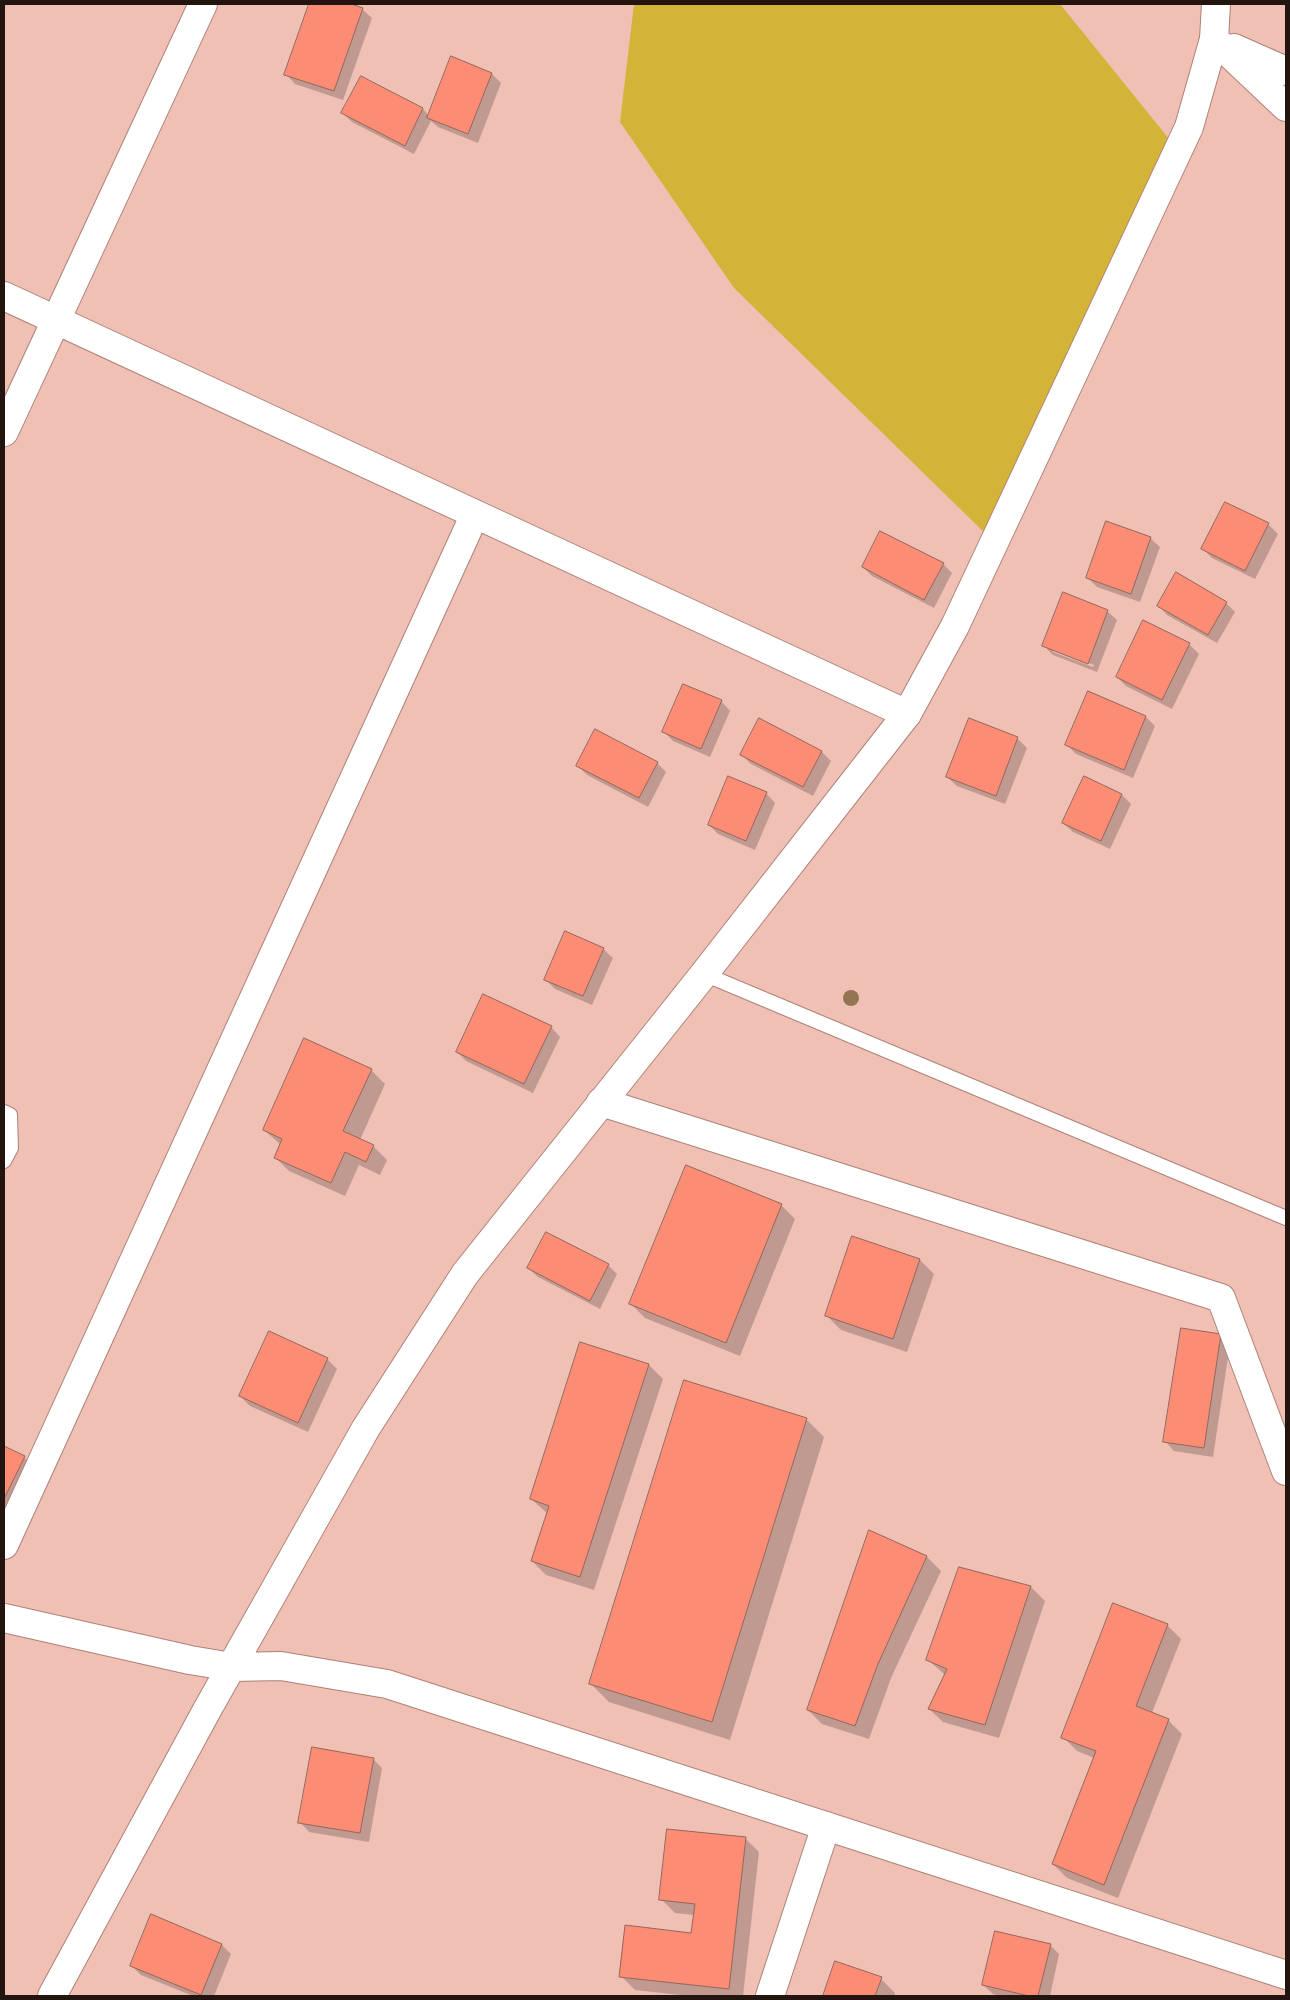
<!DOCTYPE html>
<style>
body{margin:0}
#map{position:relative;width:1290px;height:2000px;overflow:hidden;background:#f0c0b5;font-family:Lato,sans-serif}
canvas{display:block}
.frame{position:absolute;inset:0;border:5px solid #241410;pointer-events:none}
</style>
<div id="map">
<canvas width="1290" height="2000"></canvas>
<div class="frame"></div>
</div>
<script>
const c = document.querySelector('canvas').getContext('2d');
c.lineJoin = 'round';
function fill(path, color) { c.fillStyle = color; c.fill(path, 'evenodd'); }
function strokePath(path, color, width, dash) { c.strokeStyle = color; c.lineWidth = width; c.lineCap = dash ? 'butt' : 'round'; c.setLineDash(dash || []); c.stroke(path); }
fill(new Path2D(`
 M 634,4 L 1060,4 L 1178,150 L 994,542 L 734,288 L 620,122 Z`), '#d4b339');
fill(new Path2D(`
 M 310,4 L 348,4 L 362,9 L 372,18 L 343,100 L 295,84 L 286,74 Z
 M 492,74 L 501,83 L 478,143 L 438,127 L 431,121 L 414,154 L 352,122 L 343,113 L 361,78 L 423,109 L 429,116 Z
 M 1268,524 L 1278,534 L 1255,579 L 1212,558 L 1203,549 Z
 M 1150,538 L 1160,547 L 1140,602 L 1097,587 L 1088,578 Z
 M 943,564 L 952,573 L 934,608 L 872,576 L 863,567 Z
 M 1226,603 L 1235,612 L 1217,643 L 1167,615 L 1158,605 Z
 M 1107,611 L 1117,620 L 1097,672 L 1053,655 L 1044,646 ZM 1053,649 L 1094,665 L 1093,667 L 1053,652 Z
 M 1189,644 L 1199,654 L 1172,709 L 1126,686 L 1117,677 Z
 M 721,701 L 730,711 L 710,757 L 673,741 L 664,732 Z
 M 1146,717 L 1155,726 L 1133,778 L 1076,754 L 1067,745 Z
 M 1017,738 L 1027,748 L 1005,804 L 957,786 L 947,777 Z
 M 822,752 L 831,761 L 813,796 L 751,764 L 742,755 Z
 M 657,763 L 666,772 L 648,807 L 587,775 L 577,765 Z
 M 766,793 L 775,803 L 755,850 L 718,834 L 709,825 Z
 M 1122,795 L 1131,804 L 1110,849 L 1073,832 L 1063,823 Z
 M 603,949 L 613,958 L 592,1005 L 555,989 L 546,980 Z
 M 551,1027 L 560,1037 L 533,1093 L 466,1061 L 457,1052 Z
 M 371,1070 L 385,1084 L 360,1140 L 373,1146 L 387,1160 L 380,1175 L 359,1165 L 345,1196 L 289,1171 L 275,1157 L 281,1145 L 264,1130 Z
 M 781,1205 L 795,1219 L 740,1356 L 645,1318 L 631,1304 Z
 M 853,1238 L 920,1260 L 934,1274 L 907,1352 L 841,1330 L 827,1316 Z
 M 608,1265 L 617,1274 L 600,1309 L 538,1277 L 528,1268 Z
 M 269,1333 L 327,1359 L 337,1369 L 308,1432 L 250,1406 L 240,1396 Z
 M 1220,1335 L 1230,1344 L 1213,1457 L 1174,1451 L 1165,1441 Z
 M 649,1365 L 663,1379 L 594,1590 L 546,1575 L 532,1561 L 548,1514 L 531,1499 Z
 M 806,1419 L 824,1437 L 730,1740 L 609,1702 L 591,1684 Z
 M 4,1447 L 24,1457 L 34,1467 L 4,1516 Z
 M 870,1532 L 927,1557 L 941,1571 L 891,1678 L 869,1739 L 822,1724 L 808,1710 Z
 M 959,1568 L 1031,1587 L 1045,1601 L 999,1738 L 943,1722 L 929,1709 L 945,1675 L 927,1659 Z
 M 1167,1625 L 1181,1639 L 1152,1713 L 1168,1720 L 1182,1734 L 1118,1898 L 1067,1878 L 1053,1864 L 1094,1758 L 1077,1751 L 1063,1737 Z
 M 373,1759 L 382,1768 L 369,1842 L 309,1832 L 300,1822 Z
 M 745,1838 L 759,1852 L 743,1996 L 689,1996 L 635,1990 L 621,1976 L 692,1934 L 695,1915 L 675,1913 L 661,1899 Z
 M 222,1945 L 231,1954 L 214,1996 L 193,1996 L 141,1975 L 131,1965 Z
 M 1050,1945 L 1059,1954 L 1050,1996 L 1000,1996 L 993,1994 L 983,1985 Z
 M 836,1963 L 881,1979 L 895,1993 L 894,1996 L 824,1996 Z`), '#0003');
const building = new Path2D(`
 M 309,4 L 351,4 L 363,8 L 334,91 L 284,75 Z
 M 451,56 L 492,73 L 468,134 L 427,118 Z
 M 361,76 L 423,108 L 405,146 L 341,113 Z
 M 1225,502 L 1269,523 L 1245,571 L 1201,549 Z
 M 1106,521 L 1151,537 L 1131,594 L 1086,578 Z
 M 880,531 L 944,563 L 924,600 L 862,567 Z
 M 1176,572 L 1227,602 L 1208,635 L 1157,606 Z
 M 1063,592 L 1108,610 L 1088,664 L 1042,646 Z
 M 1143,620 L 1190,643 L 1162,700 L 1116,677 Z
 M 683,684 L 722,700 L 701,749 L 662,732 Z
 M 1088,691 L 1146,716 L 1124,770 L 1065,745 Z
 M 759,718 L 822,751 L 803,787 L 740,755 Z
 M 969,718 L 1018,737 L 996,796 L 946,777 Z
 M 595,729 L 658,762 L 639,798 L 576,766 Z
 M 728,776 L 767,792 L 746,841 L 708,825 Z
 M 1084,776 L 1122,794 L 1101,841 L 1062,823 Z
 M 565,931 L 604,948 L 583,996 L 544,980 Z
 M 483,994 L 552,1026 L 524,1084 L 456,1052 Z
 M 304,1038 L 372,1069 L 343,1131 L 374,1145 L 366,1162 L 345,1152 L 331,1183 L 274,1158 L 282,1139 L 263,1130 Z
 M 686,1165 L 782,1204 L 726,1343 L 629,1304 Z
 M 546,1232 L 609,1264 L 590,1301 L 527,1268 Z
 M 852,1236 L 920,1259 L 893,1339 L 825,1316 Z
 M 1181,1328 L 1221,1334 L 1204,1448 L 1163,1442 Z
 M 269,1331 L 328,1358 L 298,1423 L 239,1396 Z
 M 580,1342 L 649,1364 L 580,1577 L 531,1561 L 549,1506 L 530,1499 Z
 M 684,1380 L 807,1418 L 712,1722 L 589,1684 Z
 M 4,1446 L 25,1456 L 4,1499 Z
 M 869,1530 L 927,1556 L 878,1664 L 855,1726 L 807,1710 Z
 M 959,1567 L 1031,1586 L 985,1725 L 928,1709 L 947,1669 L 926,1660 Z
 M 1113,1603 L 1168,1624 L 1136,1706 L 1169,1719 L 1104,1885 L 1052,1864 L 1096,1751 L 1061,1738 Z
 M 312,1747 L 374,1758 L 360,1833 L 298,1823 Z
 M 667,1829 L 746,1837 L 729,1989 L 619,1977 L 625,1925 L 691,1933 L 695,1904 L 659,1900 Z
 M 151,1914 L 222,1944 L 201,1995 L 130,1966 Z
 M 995,1931 L 1051,1944 L 1038,1996 L 1029,1996 L 982,1985 Z
 M 835,1961 L 882,1977 L 875,1996 L 823,1996 Z`);
fill(building, '#fd8c74');
strokePath(building, '#91665c', 1);
const service = new Path2D(`
 M 704,974 L 1286,1218
 M 4,1112 L 10,1115 L 11,1148 L 4,1161`);
const minor = new Path2D(`
 M 1214,39 L 1286,107
 M 1234,48 L 1286,71
 M 4,296 L 907,714
 M 4,432 L 203,4
 M 601,1102 L 1221,1298 L 1286,1471
 M 4,1545 L 475,514
 M 770,1996 L 826,1826`);
const tertiary = new Path2D(`
 M 4,1618 L 190,1660 L 232,1667 L 281,1666 L 387,1684 L 1286,1975
 M 52,1996 L 207,1710 L 366,1428 L 465,1274 L 704,974 L 907,714 L 955,626 L 1189,127 L 1214,39 L 1216,4`);
strokePath(service, '#ae8177', 16);
strokePath(minor, '#ae8177', 30);
strokePath(tertiary, '#ae8177', 30);
strokePath(service, '#fff', 14);
strokePath(minor, '#fff', 28);
strokePath(tertiary, '#fff', 28);
c.fillStyle = '#927553';
for (const [x, y] of [
 [851,998]
]) { c.beginPath(); c.arc(x, y, 8, 0, 2 * Math.PI); c.fill(); }
</script>
